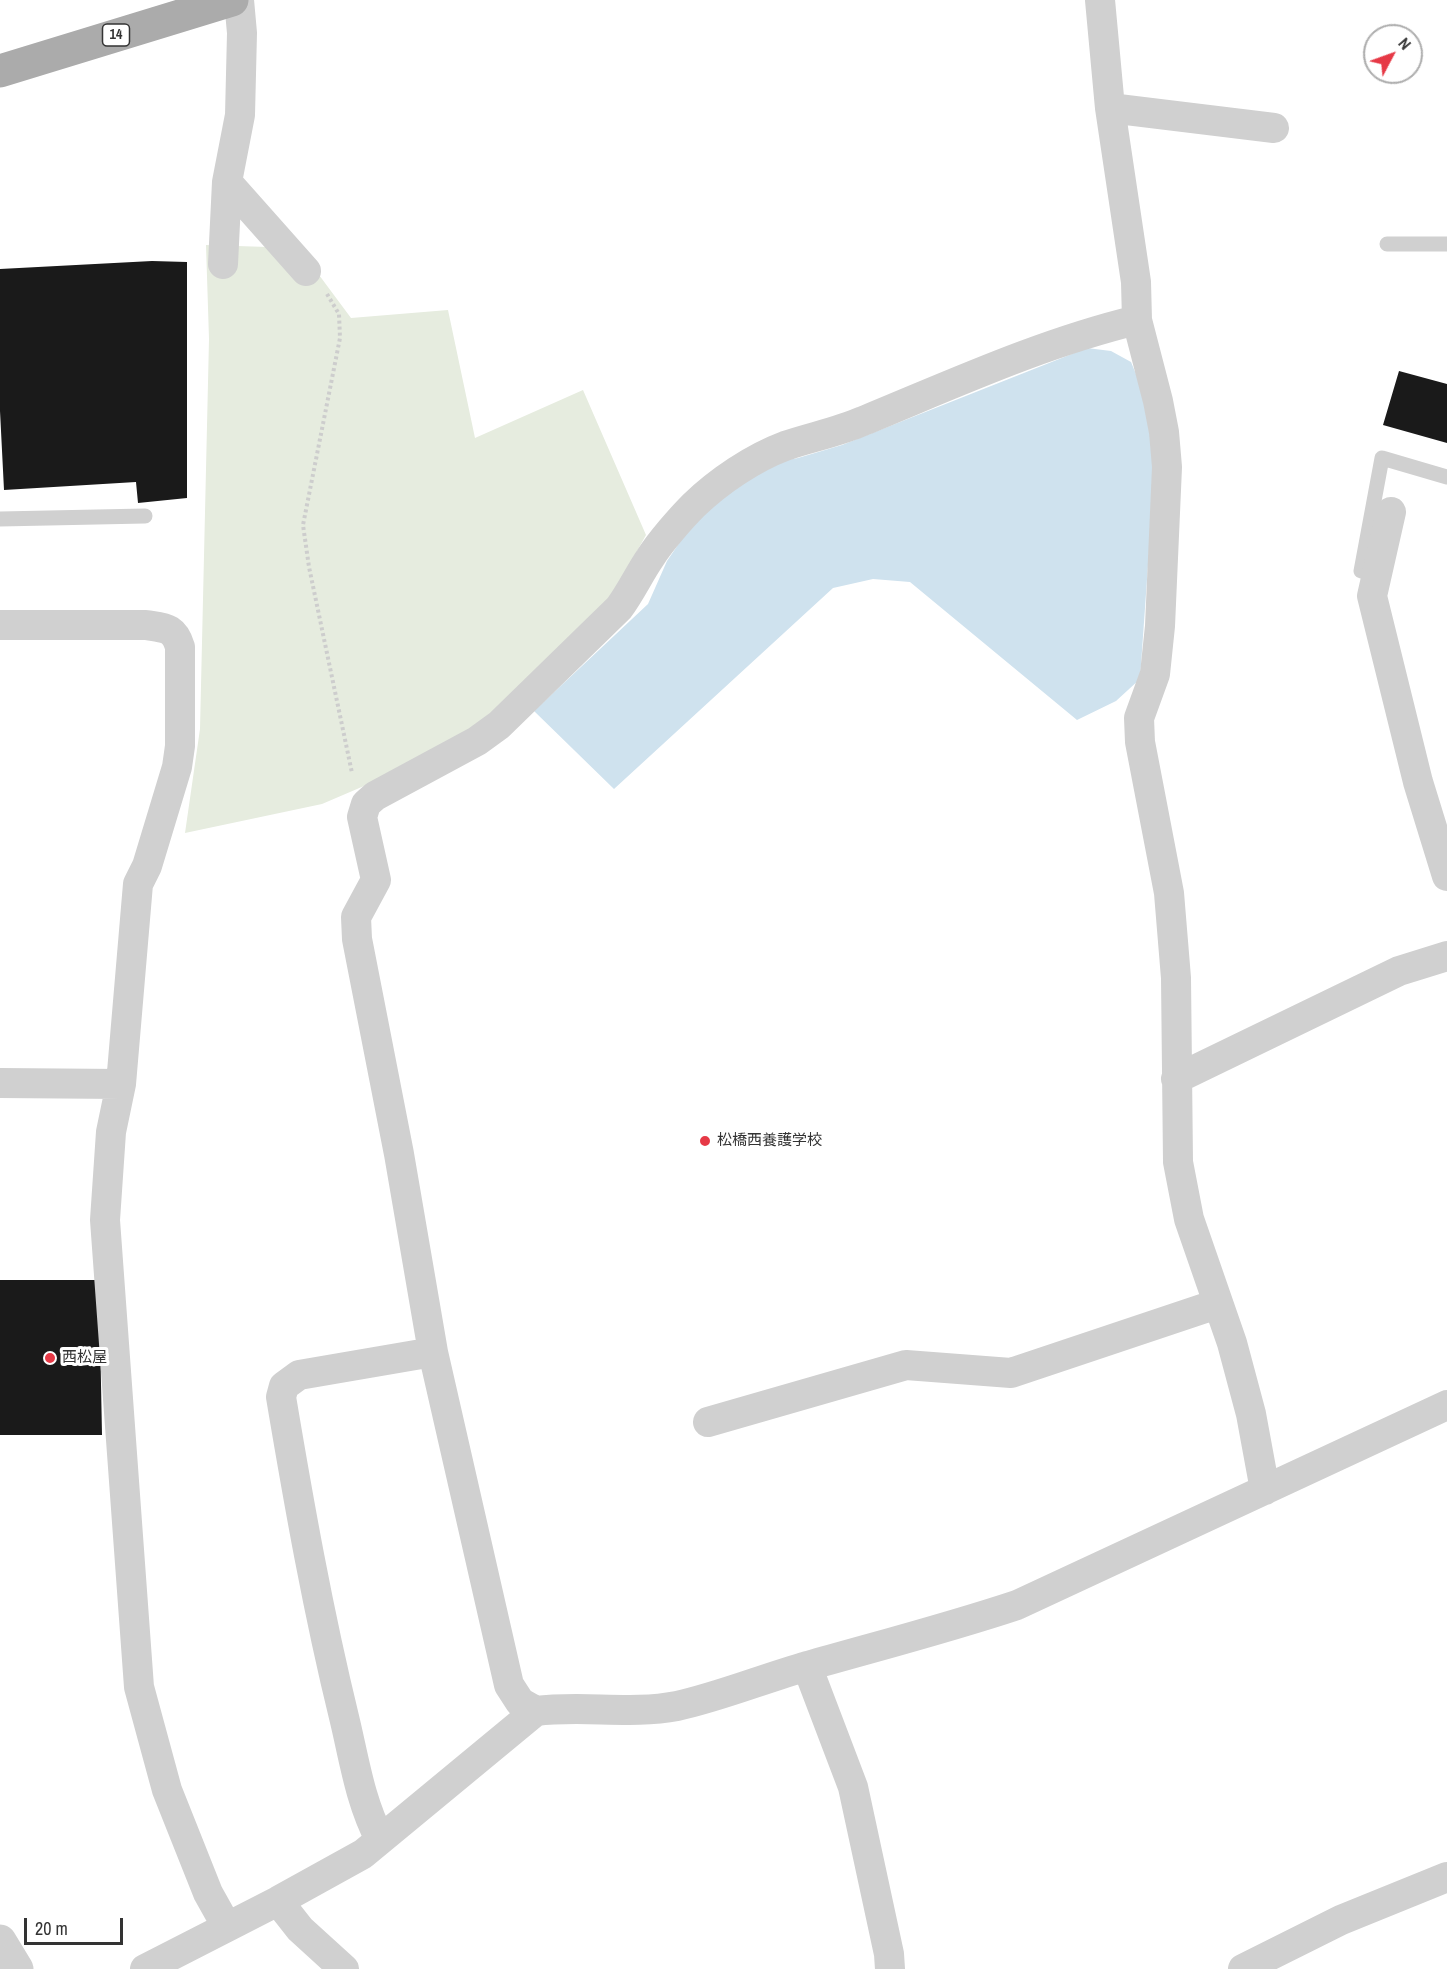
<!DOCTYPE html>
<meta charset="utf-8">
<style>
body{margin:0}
#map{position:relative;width:1447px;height:1969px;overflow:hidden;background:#fff;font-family:"Archivo Narrow",sans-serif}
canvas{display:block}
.north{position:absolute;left:1363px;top:24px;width:60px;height:60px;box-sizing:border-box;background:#fff;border:2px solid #adadad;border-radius:50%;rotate:49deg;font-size:16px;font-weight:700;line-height:24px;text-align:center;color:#333}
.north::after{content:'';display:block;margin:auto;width:21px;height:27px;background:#e63946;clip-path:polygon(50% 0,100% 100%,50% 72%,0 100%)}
.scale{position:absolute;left:24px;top:1918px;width:99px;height:27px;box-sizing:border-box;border:3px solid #333;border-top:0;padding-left:8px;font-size:18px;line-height:21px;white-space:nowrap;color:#333;-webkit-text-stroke:4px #fff;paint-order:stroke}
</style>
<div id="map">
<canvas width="1447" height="1969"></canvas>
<div class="north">N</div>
<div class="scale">20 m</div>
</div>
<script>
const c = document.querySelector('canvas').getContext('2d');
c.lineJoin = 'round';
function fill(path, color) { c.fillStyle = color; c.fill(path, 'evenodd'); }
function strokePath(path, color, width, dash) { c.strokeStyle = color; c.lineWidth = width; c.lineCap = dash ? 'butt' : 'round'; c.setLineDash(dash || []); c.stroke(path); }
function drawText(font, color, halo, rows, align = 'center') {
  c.font = font + ' "Archivo Narrow","Noto Sans JP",sans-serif'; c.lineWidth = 6; c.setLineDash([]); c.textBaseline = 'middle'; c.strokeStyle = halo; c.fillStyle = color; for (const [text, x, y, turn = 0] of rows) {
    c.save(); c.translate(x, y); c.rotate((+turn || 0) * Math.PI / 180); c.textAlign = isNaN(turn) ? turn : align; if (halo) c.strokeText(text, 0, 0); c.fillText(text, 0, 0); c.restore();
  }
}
fill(new Path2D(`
 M 206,245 L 299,248 L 351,318 L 448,310 L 475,438 L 583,390 L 646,535 L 605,608 L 480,725 L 378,780 L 322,804 L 185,833 L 200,729 L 209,339 Z`), '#e6ecdf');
fill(new Path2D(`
 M 1087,348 L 1111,351 L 1131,362 L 1145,396 L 1156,451 L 1140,679 L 1116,701 L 1077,720 L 910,582 L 873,579 L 833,588 L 614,789 L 534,711 L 648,604 L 667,561 L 697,517 L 767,464 L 798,458 L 842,445 Z`), '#cfe2ee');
fill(new Path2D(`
 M 152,261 L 187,262 L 187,498 L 138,503 L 136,482 L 4,490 L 0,411 L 0,269 Z
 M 1399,371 L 1447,384 L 1447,443 L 1383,425 Z
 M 0,1280 L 99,1280 L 102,1435 L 0,1435 Z`), '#1a1a1a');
strokePath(new Path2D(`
 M 327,294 L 339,314 L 340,338 L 303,525 L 309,567 L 352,773`), '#cdcdcd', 4, [3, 3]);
strokePath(new Path2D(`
 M 1387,244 L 1447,244
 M 0,519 L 145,516
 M 1361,571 L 1382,458 L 1447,477`), '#d0d0d0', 15);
strokePath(new Path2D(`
 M 239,0 L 242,33 L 240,115 L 227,182 L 306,271
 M 1100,0 L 1110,108 L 1136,282 L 1137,320 L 1158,401 L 1164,432 L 1167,467 L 1160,626 L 1155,674 L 1139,718 L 1140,742 L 1169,893 L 1176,978 L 1178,1162 L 1189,1219 L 1232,1343 L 1251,1414 L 1265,1490
 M 1110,108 L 1274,128
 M 223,264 L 227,182
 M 1391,512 L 1372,596 L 1418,782 L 1447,876
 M 0,625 L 146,625 C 165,628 174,627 180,647 L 180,746 L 177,767 L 147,866 L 138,884 L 121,1084 L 111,1132 L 105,1220 L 139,1687 L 167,1790 L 208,1893 L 227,1927
 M 1176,1079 L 1399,971 L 1447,956
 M 0,1083 L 121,1084
 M 708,1422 L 906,1365 L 1011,1373 L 1217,1304
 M 807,1666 L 853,1787 L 889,1954 L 890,1969
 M 536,1711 L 520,1702 L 509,1685 L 433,1352 L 399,1154 L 357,939 L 356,917 L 376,880 L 362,817 L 366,804 L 375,796 L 477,741 L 499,725 L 619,608 C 631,592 639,574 650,558 C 660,542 681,518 694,505 C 719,481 753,458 785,446 C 811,437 838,432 863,421 C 953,384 1042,343 1137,320
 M 380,1839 C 360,1802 354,1758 344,1717 C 318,1611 299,1504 281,1397 L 284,1386 L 299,1375 L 433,1352
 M 278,1901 L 300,1929 L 344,1969
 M 145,1969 L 278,1901 L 363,1854 L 536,1711 C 583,1705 631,1715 677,1706 C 719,1697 765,1678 808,1666 C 878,1646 948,1628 1017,1605 L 1447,1405
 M 1243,1969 L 1341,1920 L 1447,1877`), '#d0d0d0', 30);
strokePath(new Path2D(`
 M 0,1941 L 17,1969`), '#d0d0d0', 33);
strokePath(new Path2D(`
 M 0,71 L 232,0`), '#ababab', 33);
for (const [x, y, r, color] of [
 [705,1141,6,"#e63946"],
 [50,1358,6,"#e63946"]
]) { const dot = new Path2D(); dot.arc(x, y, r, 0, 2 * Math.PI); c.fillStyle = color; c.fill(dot); strokePath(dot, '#fff', 2); }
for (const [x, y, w] of [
 [116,35,27]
]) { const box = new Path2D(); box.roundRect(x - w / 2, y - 11, w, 22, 4.5); c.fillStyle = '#fff'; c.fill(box); strokePath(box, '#333', 1.5); }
drawText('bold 14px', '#333', null, [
 ["14",116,35]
]);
drawText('15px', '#333', '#fff', [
 ["松橋西養護学校",717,1141],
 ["西松屋",62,1358]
], 'left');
</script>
